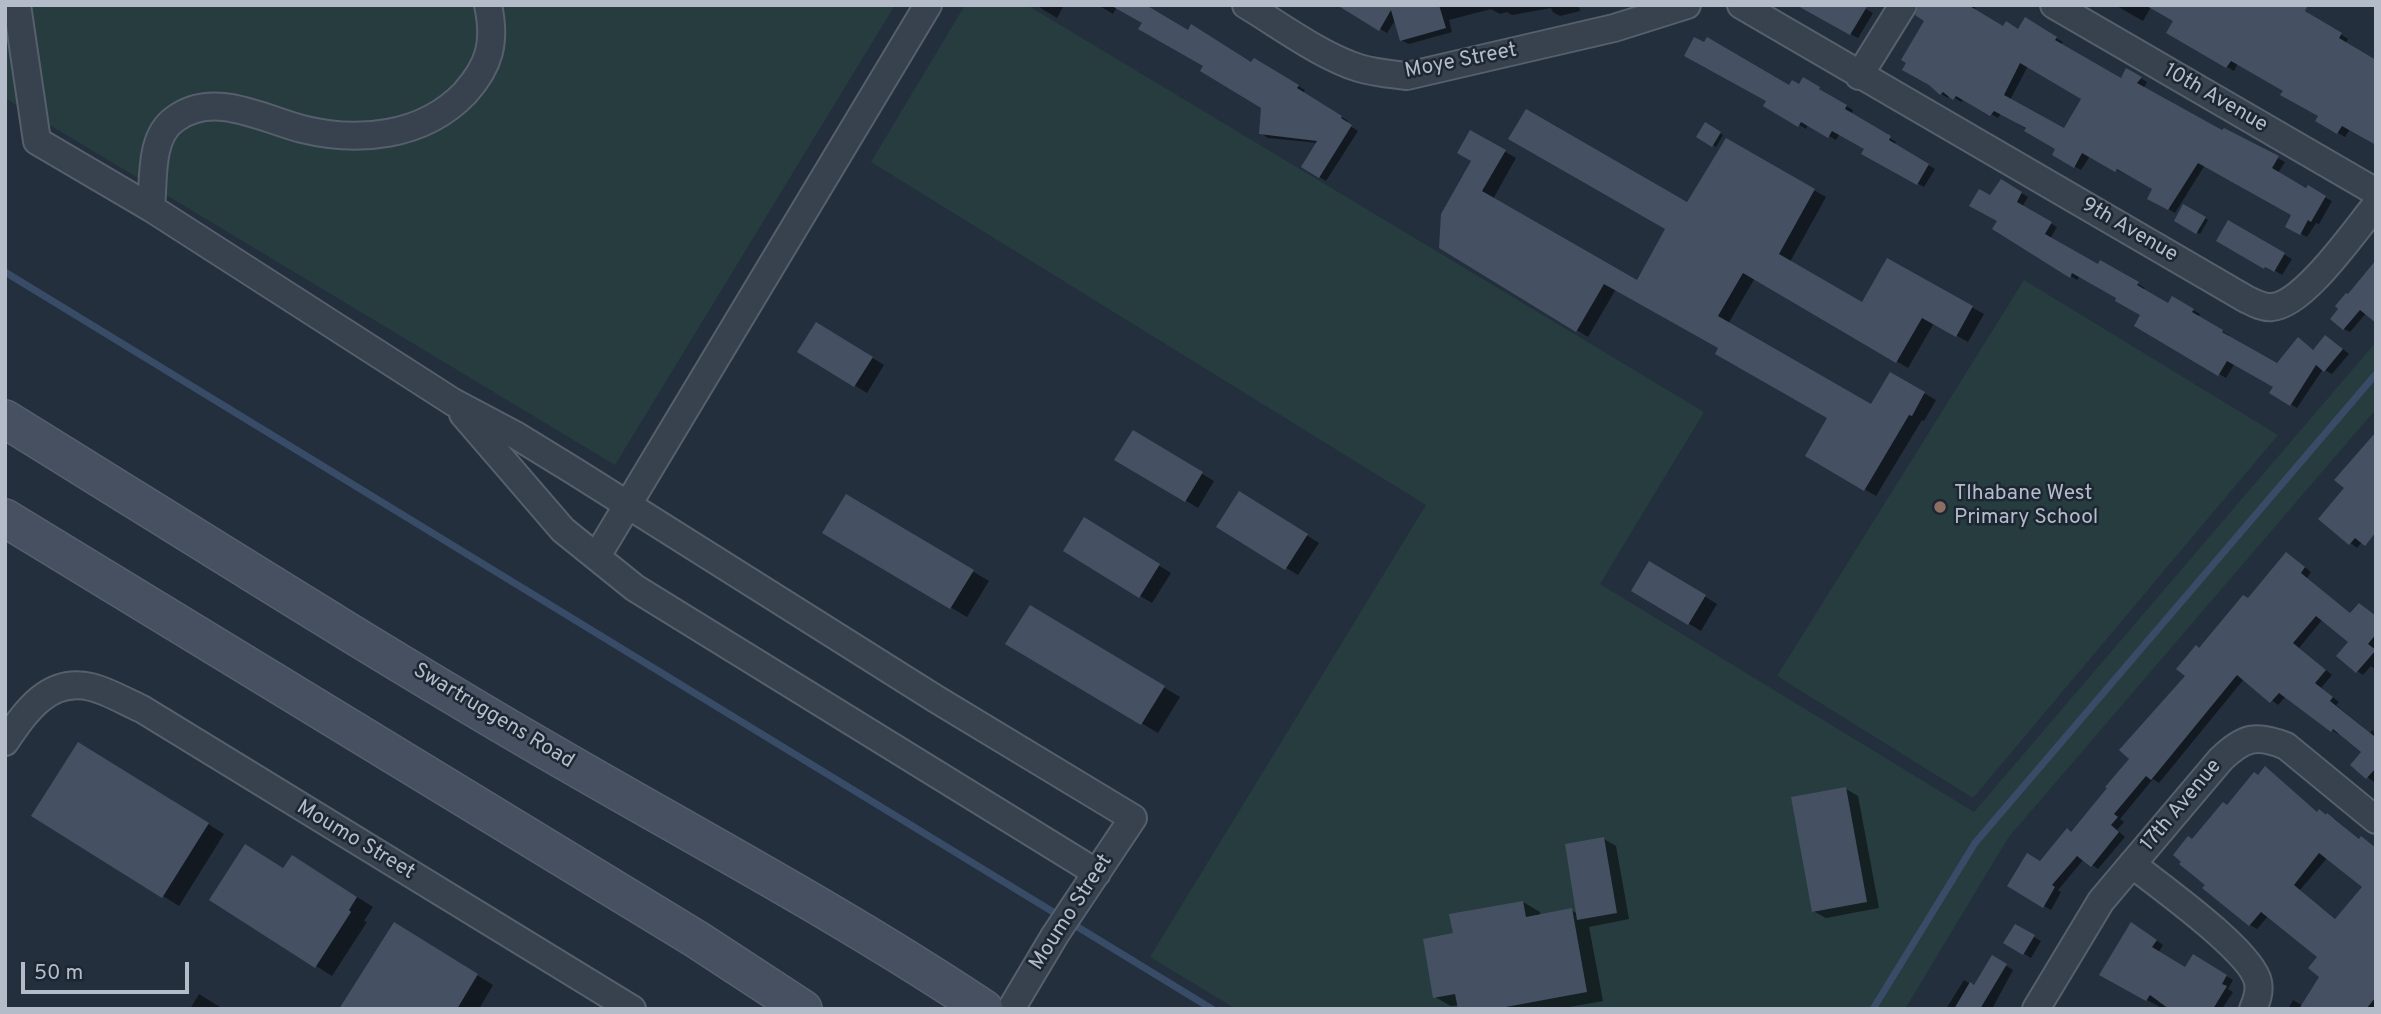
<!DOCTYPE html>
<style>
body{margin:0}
#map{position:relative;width:2381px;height:1014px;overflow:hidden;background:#242f3e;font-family:Overpass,sans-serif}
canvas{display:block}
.frame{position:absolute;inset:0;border:7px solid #b4bcc9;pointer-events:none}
.scale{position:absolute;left:21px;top:962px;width:168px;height:32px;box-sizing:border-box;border:4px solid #b4bcc9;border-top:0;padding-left:9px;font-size:21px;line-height:24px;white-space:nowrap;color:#b4bcc9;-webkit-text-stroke:5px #1d2633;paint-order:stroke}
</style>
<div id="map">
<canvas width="2381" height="1014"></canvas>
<div class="frame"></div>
<div class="scale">50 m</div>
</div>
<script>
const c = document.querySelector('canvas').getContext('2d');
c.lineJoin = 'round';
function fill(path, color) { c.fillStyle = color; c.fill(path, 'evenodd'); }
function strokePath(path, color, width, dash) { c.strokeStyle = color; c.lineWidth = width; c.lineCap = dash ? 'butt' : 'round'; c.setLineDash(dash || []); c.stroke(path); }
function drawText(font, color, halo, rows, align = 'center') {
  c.font = font + ' Overpass,sans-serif'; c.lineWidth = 5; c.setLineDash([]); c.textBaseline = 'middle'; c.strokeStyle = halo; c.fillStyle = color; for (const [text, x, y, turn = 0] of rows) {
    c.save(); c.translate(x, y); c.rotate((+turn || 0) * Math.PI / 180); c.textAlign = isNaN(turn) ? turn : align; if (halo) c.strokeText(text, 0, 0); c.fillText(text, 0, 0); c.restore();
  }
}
fill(new Path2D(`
 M 5,5 L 895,5 L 615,465 L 5,98 Z
 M 965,5 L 1027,5 L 1704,412 L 1600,584 L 1974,812 L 2376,342 L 2376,409 L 2008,838 L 1905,1009 L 1236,1009 L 1150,957 L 1426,505 L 871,162 Z
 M 2024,280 L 2278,435 L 1973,798 L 1777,676 Z`), '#263c3f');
fill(new Path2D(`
 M 1040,5 L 1064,5 L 1057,18 L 1039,7 Z
 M 1098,5 L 1143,5 L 1188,32 L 1252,64 L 1254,60 L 1305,90 L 1303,93 L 1348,121 L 1347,124 L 1358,131 L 1326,181 L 1303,167 L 1317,143 L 1268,138 L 1261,133 L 1263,107 L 1144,23 L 1117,7 L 1113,14 Z
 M 1340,5 L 1579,5 L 1580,11 L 1560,16 L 1553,12 L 1551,8 L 1512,15 L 1507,12 L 1500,14 L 1491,9 L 1449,20 L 1452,32 L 1409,44 L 1401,40 L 1396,19 L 1387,33 Z
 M 1797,5 L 1859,5 L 1873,13 L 1858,38 Z
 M 1935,5 L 1976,5 L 1974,11 L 2004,28 L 2019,31 L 2025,20 L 2063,42 L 2061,45 L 2122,80 L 2127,70 L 2147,82 L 2143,89 L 2223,133 L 2224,130 L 2285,162 L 2278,173 L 2332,201 L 2319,224 L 2316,223 L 2307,237 L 2287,226 L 2294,215 L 2205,165 L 2175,213 L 2149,198 L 2154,189 L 2090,156 L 2081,170 L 2054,155 L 2058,149 L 2001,113 L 1998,118 L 1964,99 L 1961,102 L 1950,95 L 1948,98 L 1941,94 ZM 2028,66 L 2084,98 L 2065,130 L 2010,100 Z
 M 2115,5 L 2296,5 L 2348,39 L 2345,44 L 2350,129 L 2345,137 L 2317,121 L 2320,116 L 2285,90 L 2238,63 L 2234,71 L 2168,32 L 2175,21 L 2151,7 L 2143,21 Z
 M 1804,80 L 1853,110 L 1851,115 L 1896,142 L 1894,145 L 1935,169 L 1924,187 L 1863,154 L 1867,149 L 1840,133 L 1836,140 L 1808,124 L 1806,129 L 1766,105 L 1789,88 L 1800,87 Z
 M 1705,125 L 1723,135 L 1716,147 L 1698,136 Z
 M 1471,132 L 1516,158 L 1493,199 L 1637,282 L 1726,140 L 1826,197 L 1790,262 L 1863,304 L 1888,260 L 1984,314 L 1968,342 L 1934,323 L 1908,368 L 1755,278 L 1728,324 L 1872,406 L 1891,374 L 1936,400 L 1924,421 L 1922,420 L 1876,496 L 1808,456 L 1830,418 L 1721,347 L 1616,289 L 1588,337 L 1441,247 L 1473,161 Z
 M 2008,185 L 2028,197 L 2022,207 L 2057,227 L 2050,239 L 2099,266 L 2101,263 L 2145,288 L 2143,291 L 2169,305 L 2173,299 L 2200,314 L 2198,318 L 2229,335 L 2228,337 L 2277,365 L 2333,341 L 2349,354 L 2332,374 L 2323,369 L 2297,408 L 2271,392 L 2275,386 L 2235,363 L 2226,378 L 2136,325 L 2142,315 L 2119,298 L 2080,276 L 2077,280 L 1994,229 L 1999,221 L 1990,197 Z
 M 2184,207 L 2208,220 L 2200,234 L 2176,220 Z
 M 2229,222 L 2292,259 L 2282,275 L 2274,270 L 2273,272 L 2218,241 Z
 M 2348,296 L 2367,312 L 2350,332 L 2344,329 Z
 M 829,331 L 884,365 L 867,393 L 799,351 Z
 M 1133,432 L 1214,481 L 1198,508 L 1117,459 Z
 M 2346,488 L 2371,531 L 2357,548 L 2320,519 Z
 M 847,496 L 989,581 L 967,617 L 825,532 Z
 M 1252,501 L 1319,543 L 1298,575 L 1219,527 Z
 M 1097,527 L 1171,573 L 1152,603 L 1140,596 Z
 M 2293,558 L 2311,572 L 2307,578 L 2351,615 L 2376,616 L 2376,670 L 2371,666 L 2363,675 L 2357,671 L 2351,642 L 2323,619 L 2299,648 L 2332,675 L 2321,688 L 2339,702 L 2336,705 L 2370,733 L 2372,730 L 2376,733 L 2374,782 L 2352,765 L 2363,752 L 2340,732 L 2338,734 L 2332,730 L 2286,696 L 2278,705 L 2244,679 L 2159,783 L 2153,779 L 2120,819 L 2124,822 L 2117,830 L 2125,837 L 2098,869 L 2084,859 L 2058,890 L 2061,892 L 2051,910 L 2010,886 L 2040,863 L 2072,833 L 2132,758 L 2187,676 L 2200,649 Z
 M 1650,563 L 1717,604 L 1701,631 L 1633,590 Z
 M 1030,607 L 1180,697 L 1158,733 L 1008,644 Z
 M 95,753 L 224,834 L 179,906 L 163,896 Z
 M 2266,769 L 2318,813 L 2335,819 L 2360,840 L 2362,838 L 2376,848 L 2376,1009 L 2288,1009 L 2293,1000 L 2303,1006 L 2321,976 L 2319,956 L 2269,915 L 2257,929 L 2250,925 L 2207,884 L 2193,840 ZM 2328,857 L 2364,887 L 2336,920 L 2300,890 Z
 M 1846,789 L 1858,796 L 1879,908 L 1826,918 L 1813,911 Z
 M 1604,839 L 1616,846 L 1629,919 L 1589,927 L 1603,1001 L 1558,1009 L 1460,1009 L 1459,1005 L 1451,1006 L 1435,997 L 1455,935 L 1523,902 L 1540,912 L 1540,916 L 1571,910 L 1578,914 Z
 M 309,867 L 373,907 L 364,921 L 367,922 L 332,976 L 316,966 Z
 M 2015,926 L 2041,941 L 2031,958 L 2006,943 Z
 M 2138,928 L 2163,945 L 2158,953 L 2186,970 L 2193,957 L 2233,980 L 2228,989 L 2233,992 L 2222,1009 L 2163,1009 L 2101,974 Z
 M 411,934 L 493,985 L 479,1009 L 343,1009 Z
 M 1993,958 L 2013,970 L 1992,1009 L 1946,1009 L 1964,980 L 1975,987 Z
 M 199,994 L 223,1009 L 190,1009 Z`), '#0007');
strokePath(new Path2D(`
 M 5,272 L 1212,1009
 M 1873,1009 L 1975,843 L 2376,374`), '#394c67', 7);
fill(new Path2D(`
 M 1110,5 L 1146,5 L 1188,30 L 1191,24 L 1251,62 L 1254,58 L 1299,85 L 1297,88 L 1342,116 L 1341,118 L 1352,125 L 1319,178 L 1301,167 L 1317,141 L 1259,134 L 1261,108 L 1200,71 L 1203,66 L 1138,29 L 1142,23 Z
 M 1337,5 L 1439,5 L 1446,28 L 1400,41 L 1391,10 L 1379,31 Z
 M 1796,5 L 1868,5 L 1850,35 Z
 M 1919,5 L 1968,5 L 2003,26 L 2006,21 L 2018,29 L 2025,17 L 2057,37 L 2055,40 L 2121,78 L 2126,68 L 2142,77 L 2137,83 L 2222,130 L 2224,128 L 2279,156 L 2272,168 L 2306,188 L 2308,185 L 2326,196 L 2311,222 L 2308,220 L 2300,235 L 2285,227 L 2291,215 L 2198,163 L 2168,210 L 2147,199 L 2152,189 L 2117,169 L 2115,172 L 2082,153 L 2074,168 L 2052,155 L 2055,149 L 2024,131 L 2026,128 L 1994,111 L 1990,116 L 1956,96 L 1953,100 L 1943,92 L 1940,95 L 1929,85 L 1902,70 L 1906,63 L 1901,60 L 1924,21 L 1915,15 ZM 2020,63 L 2081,99 L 2064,128 L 2004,95 Z
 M 2145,5 L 2308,5 L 2305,11 L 2342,33 L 2339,38 L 2376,60 L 2376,145 L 2342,126 L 2337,134 L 2315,121 L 2318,116 L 2280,95 L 2283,91 L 2231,61 L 2226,68 L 2166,33 L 2173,21 Z
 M 1694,37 L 1704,42 L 1707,37 L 1789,85 L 1792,80 L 1799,84 L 1803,77 L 1820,87 L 1819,89 L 1847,105 L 1845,109 L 1891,136 L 1889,140 L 1929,164 L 1917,185 L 1861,154 L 1864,149 L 1832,131 L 1828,138 L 1801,122 L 1798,127 L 1763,106 L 1766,101 L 1684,56 Z
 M 1526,109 L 1687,202 L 1726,138 L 1815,189 L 1779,254 L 1862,302 L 1887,258 L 1973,306 L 1956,337 L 1922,318 L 1896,363 L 1743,273 L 1718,316 L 1871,404 L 1890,372 L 1925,392 L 1912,416 L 1909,415 L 1864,491 L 1805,456 L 1827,418 L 1715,354 L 1718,348 L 1604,284 L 1576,332 L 1439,248 L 1441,214 L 1471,161 L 1457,153 L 1470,130 L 1506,150 L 1482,191 L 1637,280 L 1665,229 L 1508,139 Z
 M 1705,122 L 1721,132 L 1712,147 L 1696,137 Z
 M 2001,179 L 2022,192 L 2017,202 L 2052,222 L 2045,234 L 2098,264 L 2100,260 L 2139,282 L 2137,285 L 2168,303 L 2172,296 L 2194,309 L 2192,312 L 2223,330 L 2222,332 L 2277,363 L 2298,337 L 2313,350 L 2325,335 L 2343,349 L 2324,372 L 2316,365 L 2290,406 L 2269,393 L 2273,387 L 2227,361 L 2218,376 L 2134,326 L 2140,315 L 2115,301 L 2116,298 L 2072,273 L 2070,278 L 1992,229 L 1997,221 L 1969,206 L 1979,189 L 1990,195 Z
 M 2183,204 L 2206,217 L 2196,234 L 2174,221 Z
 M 2228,220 L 2285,253 L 2274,272 L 2265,267 L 2264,269 L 2216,241 Z
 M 2376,260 L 2376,323 L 2360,310 L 2343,330 L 2330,319 L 2338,309 L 2335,306 L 2346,293 L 2348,294 Z
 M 816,322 L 873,357 L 854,387 L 797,352 Z
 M 1133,430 L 1203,472 L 1185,502 L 1114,460 Z
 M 2376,432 L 2376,532 L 2365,546 L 2355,538 L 2349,545 L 2318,519 L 2344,488 L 2334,480 Z
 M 1239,491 L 1308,534 L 1285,570 L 1216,527 Z
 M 846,494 L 974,570 L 950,609 L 822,533 Z
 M 1084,517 L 1160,564 L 1139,598 L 1063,551 Z
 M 2286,552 L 2305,567 L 2301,573 L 2350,613 L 2359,603 L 2376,616 L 2376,634 L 2368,644 L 2376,650 L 2356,673 L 2336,656 L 2348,642 L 2316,616 L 2293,643 L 2326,670 L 2315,683 L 2333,697 L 2330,701 L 2374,736 L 2376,734 L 2376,768 L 2366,779 L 2350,765 L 2361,752 L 2333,729 L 2331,732 L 2279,693 L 2270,703 L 2237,675 L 2151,780 L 2146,776 L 2114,814 L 2118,817 L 2111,825 L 2119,832 L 2091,867 L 2077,856 L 2052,885 L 2055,887 L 2043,908 L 2007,886 L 2027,853 L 2040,861 L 2067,828 L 2071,832 L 2107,788 L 2105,787 L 2129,759 L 2119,750 L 2185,676 L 2176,669 L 2196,645 L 2199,648 L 2243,595 L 2248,598 Z
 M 1649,561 L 1706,595 L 1688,625 L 1631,591 Z
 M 1030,605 L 1165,686 L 1141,725 L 1005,644 Z
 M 78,742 L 209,823 L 162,898 L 31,816 Z
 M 2265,766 L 2317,812 L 2319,809 L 2326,815 L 2327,813 L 2359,839 L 2361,836 L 2376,848 L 2376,997 L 2366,1009 L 2299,1009 L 2319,977 L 2308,968 L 2317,957 L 2261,912 L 2249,926 L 2202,888 L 2205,885 L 2179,864 L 2181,862 L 2173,855 L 2188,836 L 2192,839 L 2223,802 L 2227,805 L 2254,772 L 2258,775 ZM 2319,853 L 2362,887 L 2335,919 L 2294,885 Z
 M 1846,787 L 1867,902 L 1812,912 L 1791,797 Z
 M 1604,837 L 1617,913 L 1577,920 L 1565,844 Z
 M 245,844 L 283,868 L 292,855 L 357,897 L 349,910 L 351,912 L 315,968 L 209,900 Z
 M 1523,901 L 1526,917 L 1572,908 L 1587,992 L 1495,1009 L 1458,1009 L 1455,994 L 1433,998 L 1423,939 L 1453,933 L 1449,914 Z
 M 394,922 L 478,974 L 457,1009 L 339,1009 Z
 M 2131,922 L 2157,940 L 2152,947 L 2185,967 L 2193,954 L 2227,975 L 2222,984 L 2227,986 L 2213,1009 L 2169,1009 L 2150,995 L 2146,1001 L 2099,975 Z
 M 2015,924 L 2035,935 L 2023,955 L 2003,943 Z
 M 1992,955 L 2007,964 L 1980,1009 L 1954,1009 L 1970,982 L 1974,985 Z`), '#455162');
const minor = new Path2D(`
 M 17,5 L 37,141 L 151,208 L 453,402 L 517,436 L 574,471 L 936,699 L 1133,818 L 1055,935 L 1011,1009
 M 1246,5 C 1281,26 1321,56 1359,68 C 1375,73 1391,74 1407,76 L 1614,28 L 1687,5
 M 1741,5 L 2246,299 C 2254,303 2263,308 2272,307 C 2304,305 2355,230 2376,205
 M 2054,5 L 2376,192
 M 1859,76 L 1903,5
 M 151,208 C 154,180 149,137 175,119 C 214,90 263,119 302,129 C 358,143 423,137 465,93 C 490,65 496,42 488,5
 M 463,414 L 563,530 L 635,588 L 1097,873
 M 597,556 L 928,5
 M 5,742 C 26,711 49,677 91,687 C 108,691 126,702 142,709 L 632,1009
 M 2132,864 C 2159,886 2252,951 2258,982 C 2260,992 2257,1000 2253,1009
 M 2036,1009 L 2101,901 L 2221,759 C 2244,737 2256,734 2286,746 L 2376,820`);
const secondary = new Path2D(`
 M 5,419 C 183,529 359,641 539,746 C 688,833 840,913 984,1009
 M 5,518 L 696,939 L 803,1009`);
strokePath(minor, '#565f6c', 30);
strokePath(secondary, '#565f6c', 40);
strokePath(minor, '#38414e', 26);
strokePath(secondary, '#465061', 37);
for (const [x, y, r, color] of [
 [1940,507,7,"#8d6e63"]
]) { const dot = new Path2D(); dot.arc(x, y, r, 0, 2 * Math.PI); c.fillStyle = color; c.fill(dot); strokePath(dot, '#1d2633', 2.5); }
drawText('21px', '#b4bcc9', '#1d2633', [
 ["Moye Street",1461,62,-11],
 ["10th Avenue",2215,99,30],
 ["9th Avenue",2129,231,30],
 ["Swartruggens Road",493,717,31],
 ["17th Avenue",2182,806,-50],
 ["Moumo Street",355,841,31],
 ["Moumo Street",1072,913,-57]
]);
drawText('21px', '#b4bcc9', '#1d2633', [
 ["Tlhabane West",1954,495],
 ["Primary School",1954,519]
], 'left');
</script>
